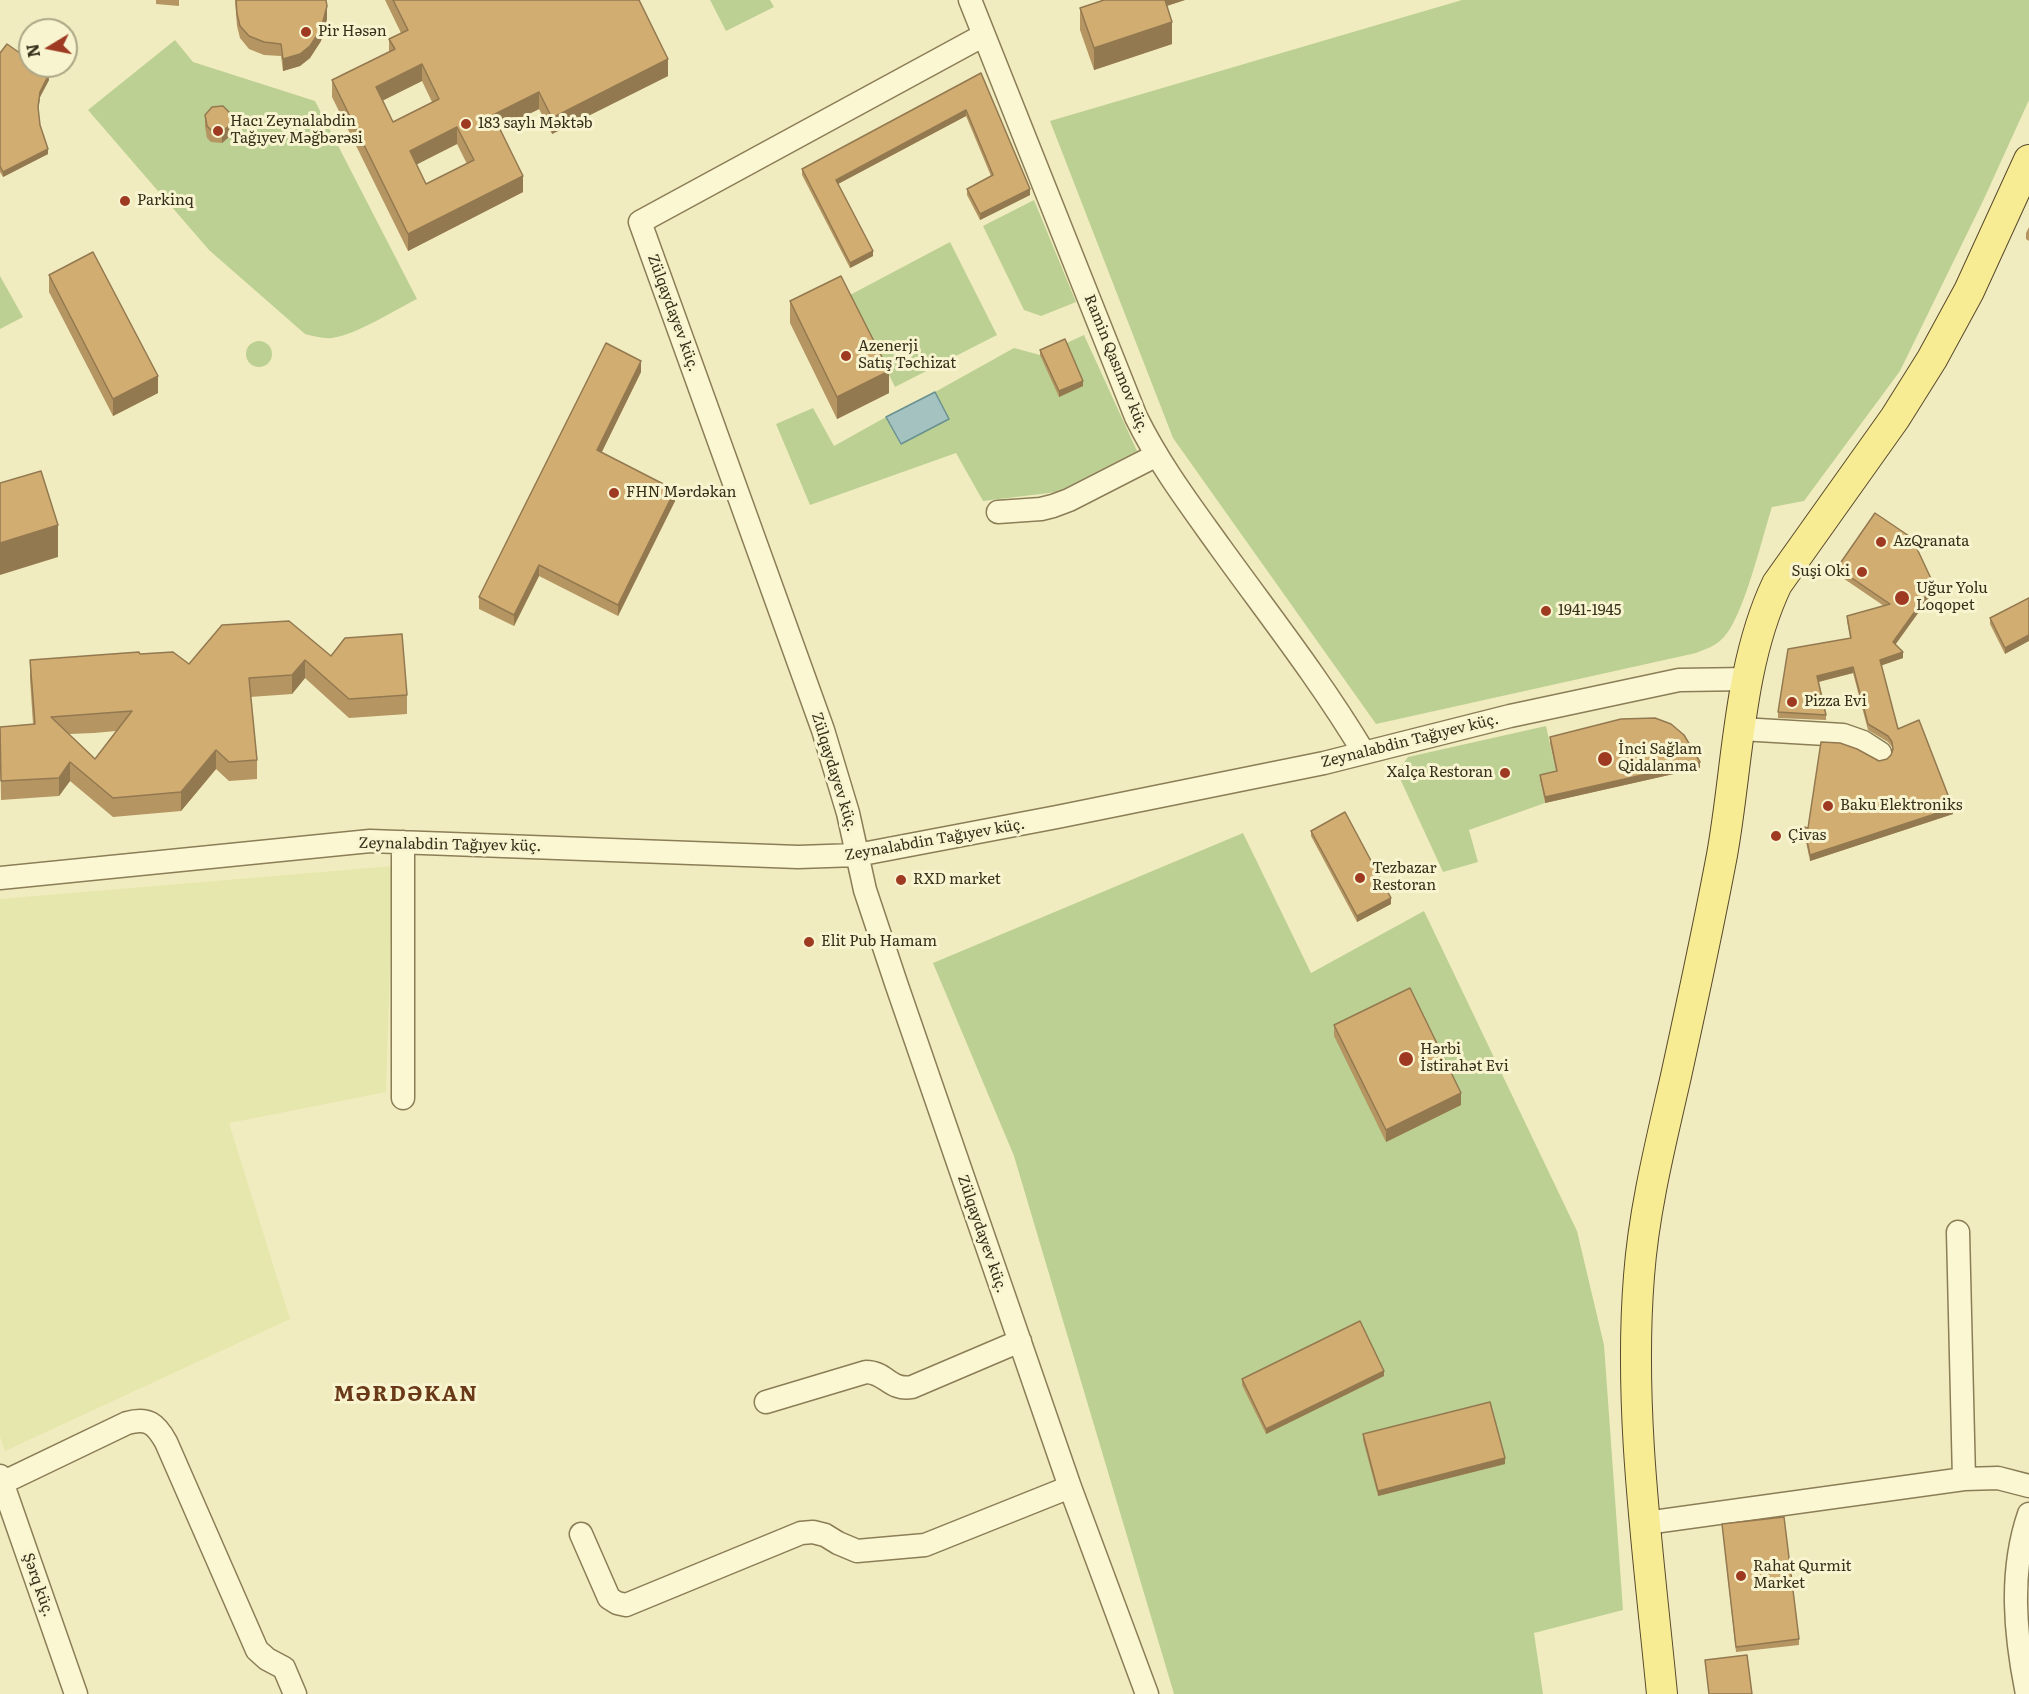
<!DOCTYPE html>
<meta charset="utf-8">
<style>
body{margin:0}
#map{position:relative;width:2029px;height:1694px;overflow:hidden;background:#f1ecbf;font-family:Literata,serif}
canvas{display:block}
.north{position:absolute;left:18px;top:18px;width:60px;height:60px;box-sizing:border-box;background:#f8f4cf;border:2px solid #aca687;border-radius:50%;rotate:260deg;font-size:16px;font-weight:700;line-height:24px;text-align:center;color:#39301c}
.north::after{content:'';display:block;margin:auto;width:21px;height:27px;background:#9e3a22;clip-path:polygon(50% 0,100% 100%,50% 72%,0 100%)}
</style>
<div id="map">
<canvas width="2029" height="1694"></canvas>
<div class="north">N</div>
</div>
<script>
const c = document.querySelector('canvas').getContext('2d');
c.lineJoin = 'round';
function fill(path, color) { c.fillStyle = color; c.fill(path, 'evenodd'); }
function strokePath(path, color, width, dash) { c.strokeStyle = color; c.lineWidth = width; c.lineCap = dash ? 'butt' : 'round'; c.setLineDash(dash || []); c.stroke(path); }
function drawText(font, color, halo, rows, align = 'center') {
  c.font = font + ' Literata,serif'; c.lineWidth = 6; c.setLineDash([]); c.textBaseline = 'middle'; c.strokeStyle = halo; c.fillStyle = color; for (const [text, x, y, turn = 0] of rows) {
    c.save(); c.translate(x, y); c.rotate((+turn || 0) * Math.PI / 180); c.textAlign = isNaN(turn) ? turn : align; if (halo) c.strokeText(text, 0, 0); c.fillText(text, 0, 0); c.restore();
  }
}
fill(new Path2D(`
 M 393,866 L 386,1092 L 229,1123 L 290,1319 L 5,1451 L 0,1437 L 0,899 Z`), '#e5e7ac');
fill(new Path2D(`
 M 710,0 L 770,0 L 774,7 L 726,31 Z
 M 1462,0 L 2029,0 L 2029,100 L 1983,201 L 1900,371 L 1804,501 L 1772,507 C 1762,538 1744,616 1724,637 C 1716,646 1706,649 1696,653 L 1376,724 L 1173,438 L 1050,121 Z
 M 175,40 L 193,62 L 315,101 L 417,299 C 393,311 358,334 332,338 C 323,339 314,336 305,334 L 209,250 L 88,110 Z
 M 1034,200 L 1076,302 L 1041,316 L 1024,310 L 983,226 Z
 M 950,242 L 997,335 L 895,387 L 850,295 Z
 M 0,276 L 23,317 L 0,329 Z
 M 1084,335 L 1137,451 L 1057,492 L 983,501 L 956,453 L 810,505 L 776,424 L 813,408 L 834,446 L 886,417 L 900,444 L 949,419 L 935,392 L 1014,348 L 1040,355 Z
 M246 354a13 13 0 1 1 26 0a13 13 0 1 1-26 0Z
 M 1546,726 L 1557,776 L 1540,781 L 1545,803 L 1469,830 L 1478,862 L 1443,872 L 1397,772 L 1408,757 Z
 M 1243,833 L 1311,973 L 1424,911 L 1577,1231 L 1604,1345 L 1623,1610 L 1534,1633 L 1543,1694 L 1174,1694 L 1014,1156 L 933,963 Z`), '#bcd093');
const water = new Path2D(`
 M 935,392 L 949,419 L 901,444 L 886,417 Z`);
fill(water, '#a3c2c0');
strokePath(water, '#69918f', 1.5);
const minor = new Path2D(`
 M 970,0 L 1136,417 C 1159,464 1190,505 1220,547 C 1269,615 1321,681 1364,753
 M 984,35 L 640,222 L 823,730 L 848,813 L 865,890 L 896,983 L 1070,1487 L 1147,1694
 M 998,512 L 1041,509 L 1053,506 L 1069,500 L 1157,455
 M 1741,729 L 1843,735 L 1863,742 L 1880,753
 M 403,842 L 403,1098
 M 0,878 L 370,841 L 798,857 L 857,855 L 1057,817 L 1324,763 L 1510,716 L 1679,680 L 1748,679
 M 1958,1232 L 1964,1479
 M 766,1402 L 866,1372 C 886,1372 890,1391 912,1387 L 1020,1341
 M 0,1476 L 76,1694
 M 2,1483 L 127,1423 C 148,1417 156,1424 166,1442 L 257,1650 L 267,1659 L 284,1668 L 295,1694
 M 1646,1523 L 1964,1479 L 1998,1478 L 2029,1486
 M 581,1534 L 609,1598 L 617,1603 L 626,1605 L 801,1533 L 813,1532 L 825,1535 L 838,1543 L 857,1551 L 925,1545 L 1070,1487
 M 2027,1694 C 2015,1635 2009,1572 2029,1514`);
const major = new Path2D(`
 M 1662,1694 C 1649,1558 1628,1413 1639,1276 C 1644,1209 1661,1142 1676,1076 C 1692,1003 1708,929 1722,855 C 1738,766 1738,666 1777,584 L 1895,418 L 1932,359 L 1969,291 L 2029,160`);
strokePath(minor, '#8b7d56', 25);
strokePath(major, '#58492b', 32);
strokePath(minor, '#fbf7d3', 22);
strokePath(major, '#f7ec94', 30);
fill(new Path2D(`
 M 156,0 L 179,0 L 179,6 L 156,4 Z
 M 235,0 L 327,19 L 321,41 L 310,58 L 300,66 L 283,71 L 281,56 L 264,55 L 249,49 L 240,38 L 237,26 Z
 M 385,0 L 639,0 L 668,76 L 552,134 L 539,109 L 500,128 L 523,192 L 408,251 L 332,97 L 332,80 L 389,52 L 389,39 L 401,33 ZM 422,81 L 432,102 L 393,122 L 383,100 ZM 457,144 L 467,164 L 426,184 L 416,164 Z
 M 1101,0 L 1185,0 L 1167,6 L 1172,44 L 1094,70 L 1080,30 L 1080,8 L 1101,1 Z
 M 0,53 L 49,80 L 40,97 L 38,109 L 40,125 L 48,154 L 3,177 L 0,172 Z
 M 981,73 L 1030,195 L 980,220 L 967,195 L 967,189 L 991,176 L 966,116 L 838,184 L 873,256 L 850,268 L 802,175 L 802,169 Z
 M 205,115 L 230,136 L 222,143 L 211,142 L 207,138 L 205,127 Z
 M 2029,227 L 2029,241 L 2026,239 L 2026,233 Z
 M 49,275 L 158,393 L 113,416 L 49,292 Z
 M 790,301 L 889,393 L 837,419 L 790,323 Z
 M 1040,350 L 1083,386 L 1059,397 L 1040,355 Z
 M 641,372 L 601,453 L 675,501 L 618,616 L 539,576 L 514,626 L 479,609 L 479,597 Z
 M 1837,568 L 1934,591 L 1895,644 L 1903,658 L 1881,665 L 1898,729 L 1953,814 L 1810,861 L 1804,832 L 1804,827 L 1808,828 L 1879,761 L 1887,759 L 1891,755 L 1893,750 L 1892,747 L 1888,742 L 1868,730 L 1853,673 L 1819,682 L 1826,715 L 1826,720 L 1778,718 L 1778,712 L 1850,638 L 1847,621 L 1847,616 L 1884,606 L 1837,574 Z
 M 2029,598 L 2005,654 L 1990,624 L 1990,618 Z
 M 140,654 L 189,664 L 331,656 L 407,695 L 407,714 L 349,718 L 305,678 L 292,694 L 250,697 L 257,760 L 257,779 L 229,781 L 216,769 L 181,811 L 113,817 L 70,781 L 59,796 L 1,800 L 0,727 L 33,724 L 30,679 L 30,660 ZM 116,731 L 95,759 L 69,734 L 94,733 Z
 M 1550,737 L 1700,768 L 1545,803 L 1540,780 L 1540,775 L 1556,771 L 1550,743 Z
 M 1311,831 L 1391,904 L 1357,922 L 1311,836 Z
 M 1334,1025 L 1461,1105 L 1386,1142 L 1334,1036 Z
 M 1384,1376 L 1266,1434 L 1242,1385 L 1242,1379 Z
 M 1363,1434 L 1505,1464 L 1378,1496 L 1363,1440 Z
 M 1722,1524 L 1799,1639 L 1799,1645 L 1736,1652 Z`), '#b59562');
fill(new Path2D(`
 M 1160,0 L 1185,0 L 1160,8 Z
 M 327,6 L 327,19 L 321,41 L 310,58 L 300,66 L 283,71 L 283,59 Z
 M 1172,22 L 1172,44 L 1094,70 L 1094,48 Z
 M 668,59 L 668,76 L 552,134 L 552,118 Z
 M 422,64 L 422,81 L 376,104 L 376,87 Z
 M 49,74 L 49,80 L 40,97 L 38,112 L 40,92 Z
 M 539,92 L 539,109 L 493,132 L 493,115 Z
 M 966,110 L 966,116 L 836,185 L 836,180 Z
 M 231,114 L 230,136 L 222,143 L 222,132 Z
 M 457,127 L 457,144 L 410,168 L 410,151 Z
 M 48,149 L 48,154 L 3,177 L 3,172 Z
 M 523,176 L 523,192 L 408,251 L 408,234 Z
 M 1030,189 L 1030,195 L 980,220 L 980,214 Z
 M 873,251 L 873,256 L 850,268 L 850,263 Z
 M 641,361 L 641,372 L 597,462 L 597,450 Z
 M 889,371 L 889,393 L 837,419 L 837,397 Z
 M 158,376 L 158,393 L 113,416 L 113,399 Z
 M 1083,381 L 1083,386 L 1059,397 L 1059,391 Z
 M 675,490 L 675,501 L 618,616 L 618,605 Z
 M 58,525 L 58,557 L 0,575 L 0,543 Z
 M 539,565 L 539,576 L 514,626 L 514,615 Z
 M 1934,585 L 1934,591 L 1893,648 L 1893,642 Z
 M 2029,635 L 2029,641 L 2005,654 L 2005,648 Z
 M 1903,652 L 1903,658 L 1880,666 L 1880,660 Z
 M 305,660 L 305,678 L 292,694 L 292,675 Z
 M 1853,667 L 1853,673 L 1817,682 L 1817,676 Z
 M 216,750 L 216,769 L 181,811 L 181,792 Z
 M 70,762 L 70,781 L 59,796 L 59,778 Z
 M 1700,762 L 1700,768 L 1545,803 L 1545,797 Z
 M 1953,808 L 1953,814 L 1810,861 L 1810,855 Z
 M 1391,898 L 1391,904 L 1357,922 L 1357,916 Z
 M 1461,1093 L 1461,1105 L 1386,1142 L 1386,1130 Z
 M 1384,1371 L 1384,1376 L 1266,1434 L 1266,1429 Z
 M 1505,1458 L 1505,1464 L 1378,1496 L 1378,1491 Z`), '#937950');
const building = new Path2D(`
 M 236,0 L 326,0 L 327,6 L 321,29 L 310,46 L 300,54 L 283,59 L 281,44 L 264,42 L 249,36 L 240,26 L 237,14 Z
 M 393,0 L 639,0 L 668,59 L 552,118 L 539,92 L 493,115 L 523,176 L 408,234 L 332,80 L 395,49 L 389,39 L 408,30 ZM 422,64 L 439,99 L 393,122 L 376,87 ZM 457,127 L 474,160 L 426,184 L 410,151 Z
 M 1104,0 L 1165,0 L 1172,22 L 1094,48 L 1080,8 Z
 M 7,44 L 30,60 L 30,66 L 38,66 L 49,74 L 40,92 L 38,107 L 40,125 L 48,149 L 3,172 L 0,166 L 0,53 Z
 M 981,73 L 1030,189 L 980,214 L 967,189 L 993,175 L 966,110 L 836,180 L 873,251 L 850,263 L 802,169 Z
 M 223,106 L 231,114 L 230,125 L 222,132 L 211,130 L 207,126 L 205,115 L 212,107 Z
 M 93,252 L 158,376 L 113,399 L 49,275 Z
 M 841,276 L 889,371 L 837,397 L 790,301 Z
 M 1065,339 L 1083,381 L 1059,391 L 1040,350 Z
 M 606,343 L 641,361 L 597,450 L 675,490 L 618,605 L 539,565 L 514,615 L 479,597 Z
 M 41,471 L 58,525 L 0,543 L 0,483 Z
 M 1875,513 L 1912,538 L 1934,585 L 1893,642 L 1903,652 L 1880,660 L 1898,729 L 1919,720 L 1953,808 L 1810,855 L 1804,827 L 1808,828 L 1821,742 L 1840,743 L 1857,749 L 1879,761 L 1887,759 L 1891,755 L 1893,749 L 1892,742 L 1888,736 L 1868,724 L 1853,667 L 1817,676 L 1826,715 L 1778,712 L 1788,649 L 1851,638 L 1847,616 L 1890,604 L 1837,568 Z
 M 2029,598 L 2029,635 L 2005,648 L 1990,618 Z
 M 289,621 L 331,656 L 345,638 L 402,634 L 407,695 L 349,699 L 305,660 L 292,675 L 249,678 L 257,760 L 229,762 L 216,750 L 181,792 L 113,798 L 70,762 L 59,778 L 1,781 L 0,727 L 35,724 L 30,660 L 139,652 L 140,654 L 173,652 L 189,664 L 222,625 ZM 132,711 L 95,759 L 51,717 Z
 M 1655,718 L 1671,724 L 1684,735 L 1700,762 L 1545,797 L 1540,775 L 1557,771 L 1550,737 L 1621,719 Z
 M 1345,812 L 1391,898 L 1357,916 L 1311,831 Z
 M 1410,988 L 1461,1093 L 1386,1130 L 1334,1025 Z
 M 1360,1321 L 1384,1371 L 1266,1429 L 1242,1379 Z
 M 1490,1402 L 1505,1458 L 1378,1491 L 1363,1434 Z
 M 1784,1517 L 1799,1639 L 1736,1647 L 1722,1524 Z
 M 1747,1655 L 1752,1694 L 1709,1694 L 1705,1660 Z`);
fill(building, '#d2ad72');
strokePath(building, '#937950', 1.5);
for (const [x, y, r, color] of [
 [306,32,6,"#9e3a22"],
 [466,124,6,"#9e3a22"],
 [218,131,6,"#9e3a22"],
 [125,201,6,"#9e3a22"],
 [846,356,6,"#9e3a22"],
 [614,493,6,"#9e3a22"],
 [1881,542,6,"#9e3a22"],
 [1862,572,6,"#9e3a22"],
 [1902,598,8,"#9e3a22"],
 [1546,611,6,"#9e3a22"],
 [1792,702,6,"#9e3a22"],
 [1605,759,8,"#9e3a22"],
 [1505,773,6,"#9e3a22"],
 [1828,806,6,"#9e3a22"],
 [1776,836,6,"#9e3a22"],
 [1360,878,6,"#9e3a22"],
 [901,880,6,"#9e3a22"],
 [809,942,6,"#9e3a22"],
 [1406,1059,8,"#9e3a22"],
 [1741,1576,6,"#9e3a22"]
]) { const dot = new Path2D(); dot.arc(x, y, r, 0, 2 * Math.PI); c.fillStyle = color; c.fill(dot); strokePath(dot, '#f8f4cf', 2); }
drawText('15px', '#39301c', '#f8f4cf', [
 ["Pir Həsən",318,32],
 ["Hacı Zeynalabdin",230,122],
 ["Tağıyev Məğbərəsi",230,139],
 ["183 saylı Məktəb",478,124],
 ["Parkinq",137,201],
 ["Azenerji",858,347],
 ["Satış Təchizat",858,364],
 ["FHN Mərdəkan",626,493],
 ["AzQranata",1893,542],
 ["Suşi Oki",1850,572,"right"],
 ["Uğur Yolu",1916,589],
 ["Loqopet",1916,606],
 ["1941-1945",1558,611],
 ["Pizza Evi",1804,702],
 ["İnci Sağlam",1618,750],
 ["Qidalanma",1618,767],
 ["Xalça Restoran",1493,773,"right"],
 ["Baku Elektroniks",1840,806],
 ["Çivas",1788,836],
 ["Tezbazar",1372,869],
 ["Restoran",1372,886],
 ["RXD market",913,880],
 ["Elit Pub Hamam",821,942],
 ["Hərbi",1420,1050],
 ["İstirahət Evi",1420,1067],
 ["Rahat Qurmit",1753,1567],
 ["Market",1753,1584]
], 'left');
drawText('15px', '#39301c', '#f8f4cf', [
 ["Zülqaydayev küç.",673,313,70],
 ["Ramin Qasımov küç.",1116,364,68],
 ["Zeynalabdin Tağıyev küç.",1410,741,-14],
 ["Zülqaydayev küç.",834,772,73],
 ["Zeynalabdin Tağıyev küç.",935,840,-10],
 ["Zeynalabdin Tağıyev küç.",450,845,1],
 ["Zülqaydayev küç.",982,1234,71],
 ["Şərq küç.",38,1585,71]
]);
c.letterSpacing = '1.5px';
drawText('bold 21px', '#693918', '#f8f4cf', [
 ["MƏRDƏKAN",406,1395]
]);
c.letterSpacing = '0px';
</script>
